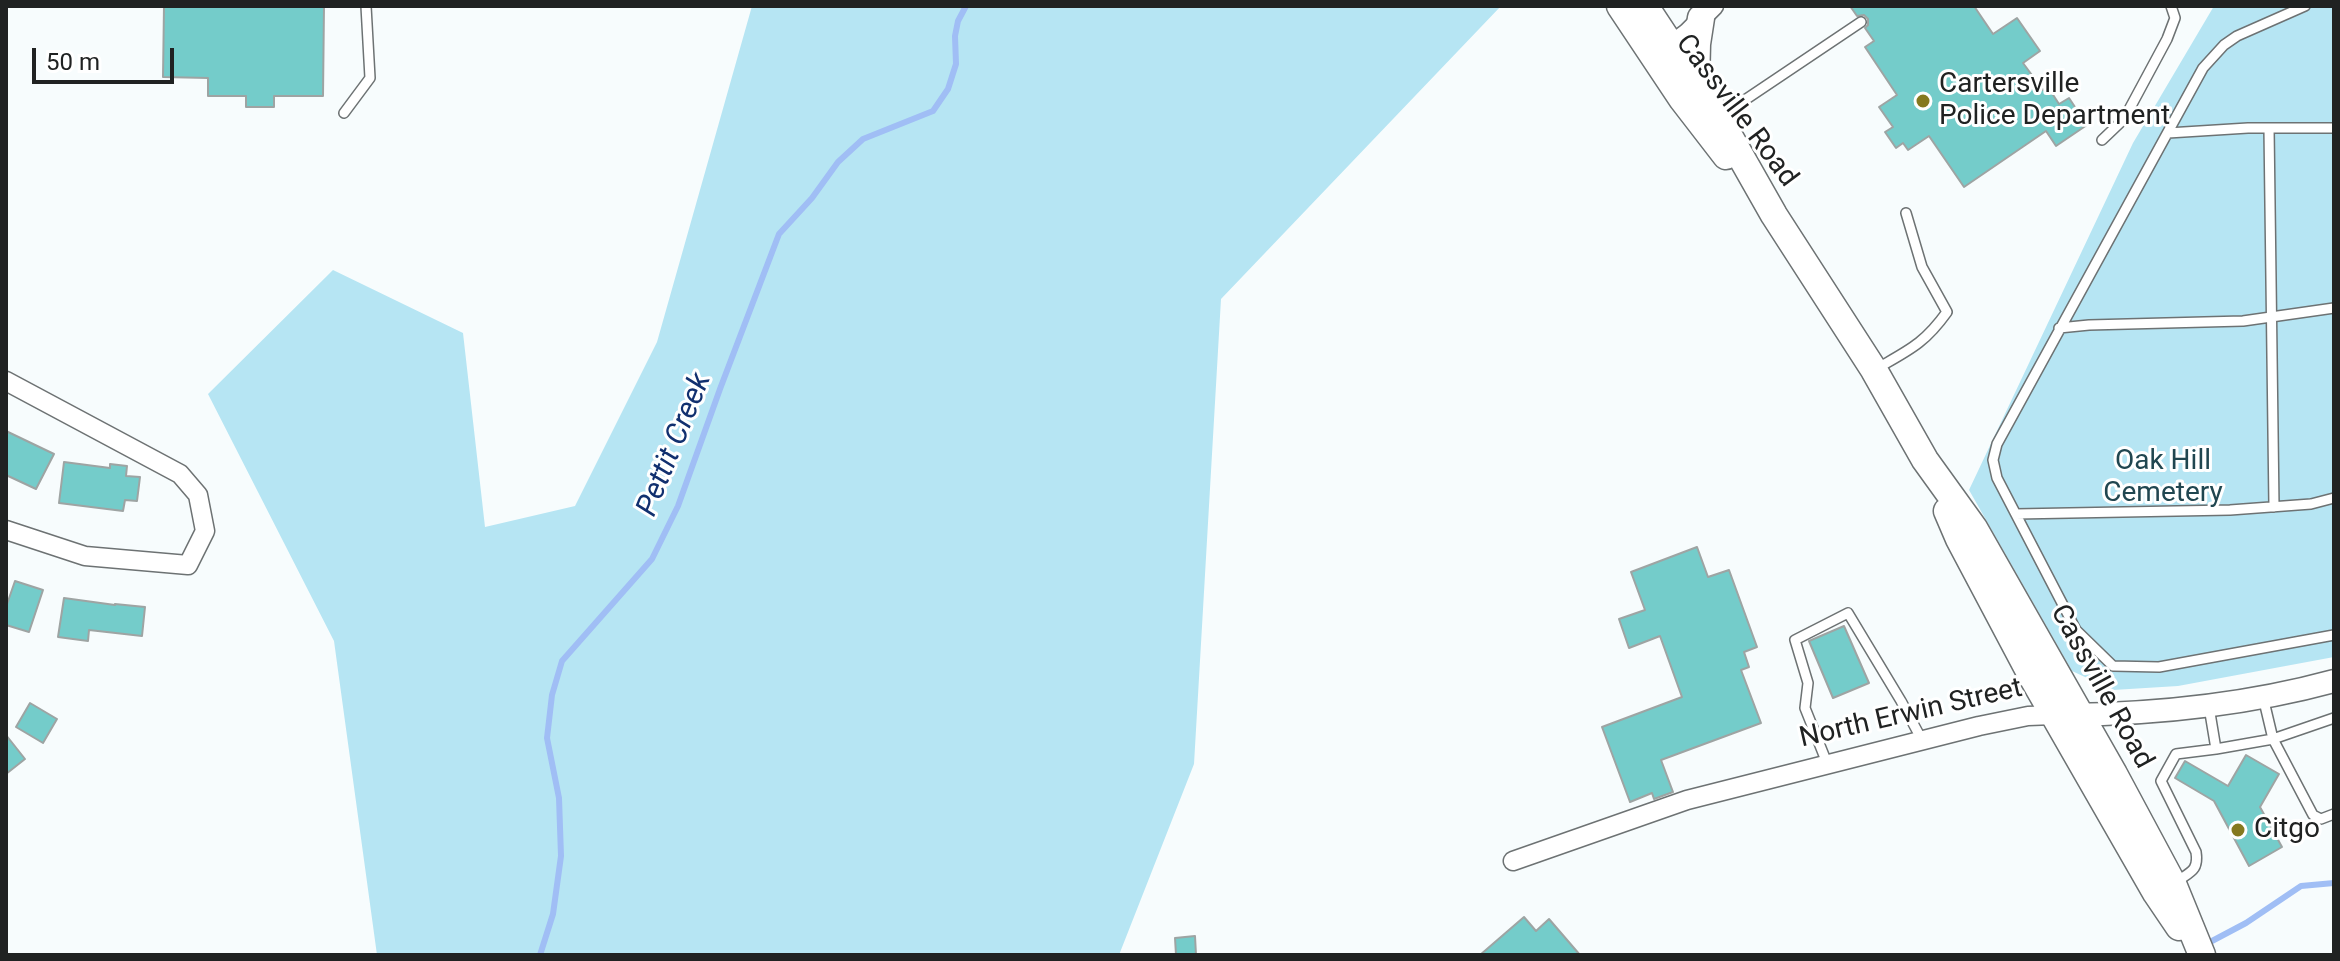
<!DOCTYPE html>
<style>
body{margin:0}
#map{position:relative;width:2340px;height:961px;overflow:hidden;background:#f7fcfd;font-family:Roboto,sans-serif}
canvas{display:block}
.frame{position:absolute;inset:0;border:8px solid #202222;pointer-events:none}
.scale{position:absolute;left:32px;top:48px;width:142px;height:36px;box-sizing:border-box;border:4px solid #202222;border-top:0;padding-left:10px;font-size:24px;line-height:28px;white-space:nowrap;color:#202222;-webkit-text-stroke:6px #fff;paint-order:stroke}
</style>
<div id="map">
<canvas width="2340" height="961"></canvas>
<div class="frame"></div>
<div class="scale">50 m</div>
</div>
<script>
const c = document.querySelector('canvas').getContext('2d');
c.lineJoin = 'round';
function fill(path, color) { c.fillStyle = color; c.fill(path, 'evenodd'); }
function strokePath(path, color, width, dash) { c.strokeStyle = color; c.lineWidth = width; c.lineCap = dash ? 'butt' : 'round'; c.setLineDash(dash || []); c.stroke(path); }
function drawText(font, color, halo, rows, align = 'center') {
  c.font = font + ' Roboto,sans-serif'; c.lineWidth = 6; c.setLineDash([]); c.textBaseline = 'middle'; c.strokeStyle = halo; c.fillStyle = color; for (const [text, x, y, turn = 0] of rows) {
    c.save(); c.translate(x, y); c.rotate((+turn || 0) * Math.PI / 180); c.textAlign = isNaN(turn) ? turn : align; if (halo) c.strokeText(text, 0, 0); c.fillText(text, 0, 0); c.restore();
  }
}
fill(new Path2D(`
 M 752,6 L 1501,6 L 1221,299 L 1194,764 L 1119,955 L 377,955 L 334,641 L 208,394 L 333,270 L 463,333 L 485,527 L 575,506 L 657,342 Z
 M 2214,6 L 2334,6 L 2334,657 L 2178,686 L 2113,690 L 2072,671 L 1969,490 L 2133,143 Z`), '#b6e5f3');
strokePath(new Path2D(`
 M 2212,941 L 2246,923 L 2301,886 L 2334,883
 M 540,955 L 553,914 L 561,856 L 559,798 L 547,738 L 552,695 L 562,661 L 652,559 L 678,506 L 720,389 L 779,234 L 812,198 L 838,162 L 863,139 L 933,111 L 948,89 L 956,64 L 955,36 L 958,21 L 966,6`), '#a0bef5', 6);
const building = new Path2D(`
 M 164,6 L 324,6 L 323,96 L 274,96 L 274,107 L 246,107 L 246,96 L 208,96 L 208,78 L 163,77 Z
 M 1850,6 L 1974,6 L 1993,34 L 2017,18 L 2040,51 L 2023,63 L 2043,90 L 2048,87 L 2059,104 L 2069,98 L 2087,125 L 2056,146 L 2046,131 L 1964,187 L 1929,136 L 1908,150 L 1903,143 L 1896,148 L 1885,132 L 1893,127 L 1879,107 L 1897,95 L 1865,47 L 1874,41 L 1865,28 L 1868,25 L 1868,19 L 1864,15 L 1857,16 Z
 M 6,431 L 54,454 L 36,489 L 6,475 Z
 M 64,462 L 110,468 L 110,464 L 127,466 L 126,476 L 140,477 L 137,501 L 125,500 L 123,511 L 59,503 Z
 M 1697,547 L 1708,577 L 1729,570 L 1757,647 L 1744,652 L 1749,667 L 1741,670 L 1761,723 L 1661,760 L 1673,792 L 1654,799 L 1652,793 L 1630,802 L 1602,727 L 1682,697 L 1660,636 L 1629,648 L 1619,619 L 1645,610 L 1631,572 Z
 M 15,581 L 43,590 L 29,632 L 6,625 L 6,607 Z
 M 64,598 L 115,605 L 115,604 L 145,607 L 142,636 L 89,630 L 88,641 L 58,637 Z
 M 1844,626 L 1869,683 L 1833,698 L 1809,641 Z
 M 30,703 L 57,719 L 43,743 L 16,727 Z
 M 6,735 L 25,759 L 6,774 Z
 M 2246,755 L 2279,774 L 2260,807 L 2282,847 L 2249,866 L 2214,801 L 2175,778 L 2185,761 L 2228,786 Z
 M 1524,917 L 1536,931 L 1549,919 L 1580,955 L 1480,955 Z
 M 1195,936 L 1196,955 L 1176,955 L 1175,938 Z`);
fill(building, '#74ccca');
strokePath(building, '#9ea4a3', 2);
const service = new Path2D(`
 M 2305,6 L 2237,36 L 2224,45 L 2203,68 L 1997,444 L 1993,460 L 1997,478 L 2076,630 L 2113,666 L 2159,667 L 2334,635
 M 344,113 L 370,78 L 366,6
 M 1721,116 L 1861,22
 M 2269,128 L 2274,507
 M 2168,133 L 2248,128 L 2334,128
 M 2102,140 L 2124,119 L 2167,39 L 2175,18 L 2171,6
 M 2059,328 L 2089,325 L 2243,321 L 2334,308
 M 1876,369 C 1909,350 1924,344 1947,312 L 1922,267 L 1906,213
 M 2016,514 L 2230,510 L 2311,504 L 2334,498
 M 2334,718 L 2273,739 L 2313,815 L 2321,819 L 2334,814
 M 2216,749 L 2273,739 L 2263,697
 M 1827,763 L 1805,708 L 1808,683 L 1795,640 L 1848,613 L 1901,701 L 1922,740
 M 2176,882 C 2190,872 2199,871 2196,852 L 2161,781 L 2176,754 L 2216,749 L 2209,707`);
const minor = new Path2D(`
 M 1663,51 L 1687,33 L 1714,6
 M 6,381 L 180,474 L 198,495 L 205,531 L 188,565 L 85,556 L 6,530
 M 1513,861 L 1687,800 L 1979,726 L 2028,716 L 2054,715`);
const tertiary = new Path2D(`
 M 2066,715 C 2157,714 2246,705 2334,681`);
const secondary = new Path2D(`
 M 1620,6 L 1682,99 L 1726,156
 M 1645,6 L 1719,118 L 1774,215 L 1874,370 L 1925,460 L 1974,528 L 2114,774 L 2173,884 L 2202,955
 M 1696,83 L 1697,44 L 1701,18
 M 1947,511 L 1959,539 L 2031,675 L 2156,893 L 2179,927`);
strokePath(service, '#6d7273', 12);
strokePath(minor, '#6d7273', 21);
strokePath(tertiary, '#6d7273', 25);
strokePath(secondary, '#6d7273', 29);
strokePath(service, '#fff', 9);
strokePath(minor, '#fff', 18);
strokePath(tertiary, '#fff', 22);
strokePath(secondary, '#fff', 26);
for (const [x, y, r, color] of [
 [1923,101,8,"#85791f"],
 [2238,830,8,"#85791f"]
]) { const dot = new Path2D(); dot.arc(x, y, r, 0, 2 * Math.PI); c.fillStyle = color; c.fill(dot); strokePath(dot, '#fff', 3); }
drawText('28px', '#202222', '#fff', [
 ["Cartersville",1939,85],
 ["Police Department",1939,117],
 ["Citgo",2254,830]
], 'left');
drawText('28px', '#202222', '#fff', [
 ["Cassville Road",1736,111,53],
 ["Cassville Road",2101,687,61],
 ["North Erwin Street",1911,714,-13]
]);
drawText('28px', '#204650', '#fff', [
 ["Oak Hill",2163,462],
 ["Cemetery",2163,494]
]);
drawText('italic 30px', '#11306f', '#fff', [
 ["Pettit Creek",675,445,-68]
]);
</script>
